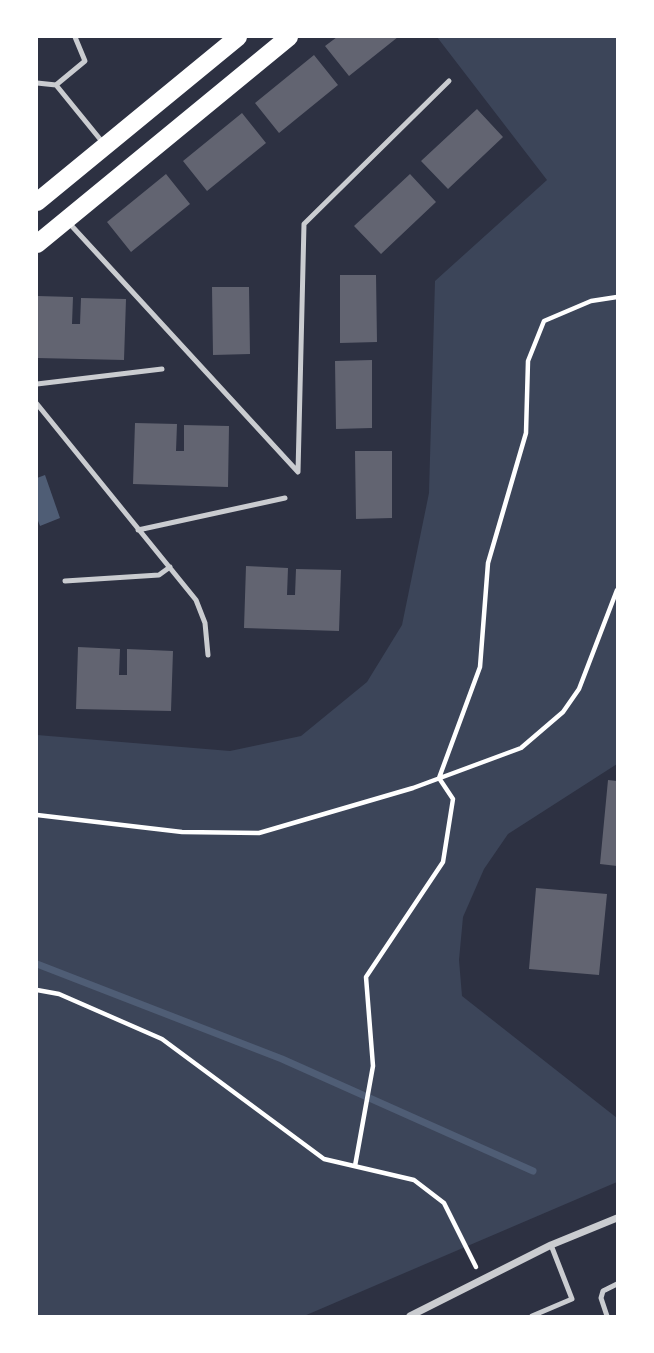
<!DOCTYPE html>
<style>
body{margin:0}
#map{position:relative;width:654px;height:1353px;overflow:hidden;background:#2d3142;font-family:Poppins,sans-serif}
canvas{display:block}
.frame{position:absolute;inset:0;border:38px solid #fff;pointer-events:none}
</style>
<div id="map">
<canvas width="654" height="1353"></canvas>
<div class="frame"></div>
</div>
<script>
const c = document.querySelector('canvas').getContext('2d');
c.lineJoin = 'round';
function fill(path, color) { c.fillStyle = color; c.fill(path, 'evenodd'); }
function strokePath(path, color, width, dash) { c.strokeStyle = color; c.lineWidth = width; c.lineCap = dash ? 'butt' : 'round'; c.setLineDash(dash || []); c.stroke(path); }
fill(new Path2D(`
 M 437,37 L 617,37 L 617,764 L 508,834 L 484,869 L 463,917 L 459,960 L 462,996 L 617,1118 L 617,1182 L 304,1316 L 37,1316 L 37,735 L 230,751 L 301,736 L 367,682 L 402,625 L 429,493 L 435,281 L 547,180 Z`), '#3c4559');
fill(new Path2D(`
 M 45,475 L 60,518 L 40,526 L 37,518 L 37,478 Z`), '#4f5d75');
strokePath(new Path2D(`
 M 37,964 L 282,1059 L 533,1171`), '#4f5d75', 7);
fill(new Path2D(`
 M 337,37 L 398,37 L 349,76 L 325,46 Z
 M 314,55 L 338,85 L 279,133 L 255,103 Z
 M 477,109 L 503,137 L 448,189 L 421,161 Z
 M 242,113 L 266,143 L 207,191 L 183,161 Z
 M 166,174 L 190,204 L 131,252 L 107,222 Z
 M 410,174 L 436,202 L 381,254 L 354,226 Z
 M 340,275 L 376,275 L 377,342 L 340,343 Z
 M 212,287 L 249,287 L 250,354 L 213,355 Z
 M 37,296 L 73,297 L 72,324 L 80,324 L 81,298 L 126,299 L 124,360 L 37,358 Z
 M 372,360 L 372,428 L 336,429 L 335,361 Z
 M 135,423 L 177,424 L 176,451 L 184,451 L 184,425 L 229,426 L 228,487 L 133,484 Z
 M 355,451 L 392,451 L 392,518 L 356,519 Z
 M 246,566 L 288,568 L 287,595 L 295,595 L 296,569 L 341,570 L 339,631 L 244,628 Z
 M 78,647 L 120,649 L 119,675 L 127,675 L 127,649 L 173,651 L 171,711 L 76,709 Z
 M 608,780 L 617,781 L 617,866 L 600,864 Z
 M 536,888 L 607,894 L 599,975 L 529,969 Z`), '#626471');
strokePath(new Path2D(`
 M 37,815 L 182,832 L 259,833 L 413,788 L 521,748 L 563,712 L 579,689 L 617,590
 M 37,990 L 59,994 L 162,1039 L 324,1159 L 414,1180 L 444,1203 L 476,1267
 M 355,1166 L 373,1066 L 366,977 L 443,862 L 453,799 L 439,778 L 480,667 L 488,563 L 526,433 L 528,361 L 544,321 L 591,301 L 617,297`), '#fff', 4.5);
strokePath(new Path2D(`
 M 37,83 L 56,85 L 104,144
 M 56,85 L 85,61 L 75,37
 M 69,223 L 298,472 L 304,224 L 449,81
 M 37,384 L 162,369
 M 37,404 L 196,600 L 205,623 L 208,655
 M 138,530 L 285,498
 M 65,581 L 159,575 L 170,567
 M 532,1316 L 572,1299 L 551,1245
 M 607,1316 L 601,1298 L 603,1291 L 617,1284`), '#caccd0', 5);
strokePath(new Path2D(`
 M 410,1316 L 551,1245 L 617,1218`), '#caccd0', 7);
strokePath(new Path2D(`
 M 37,202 L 238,37
 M 37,244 L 289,37`), '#fff', 18);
</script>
